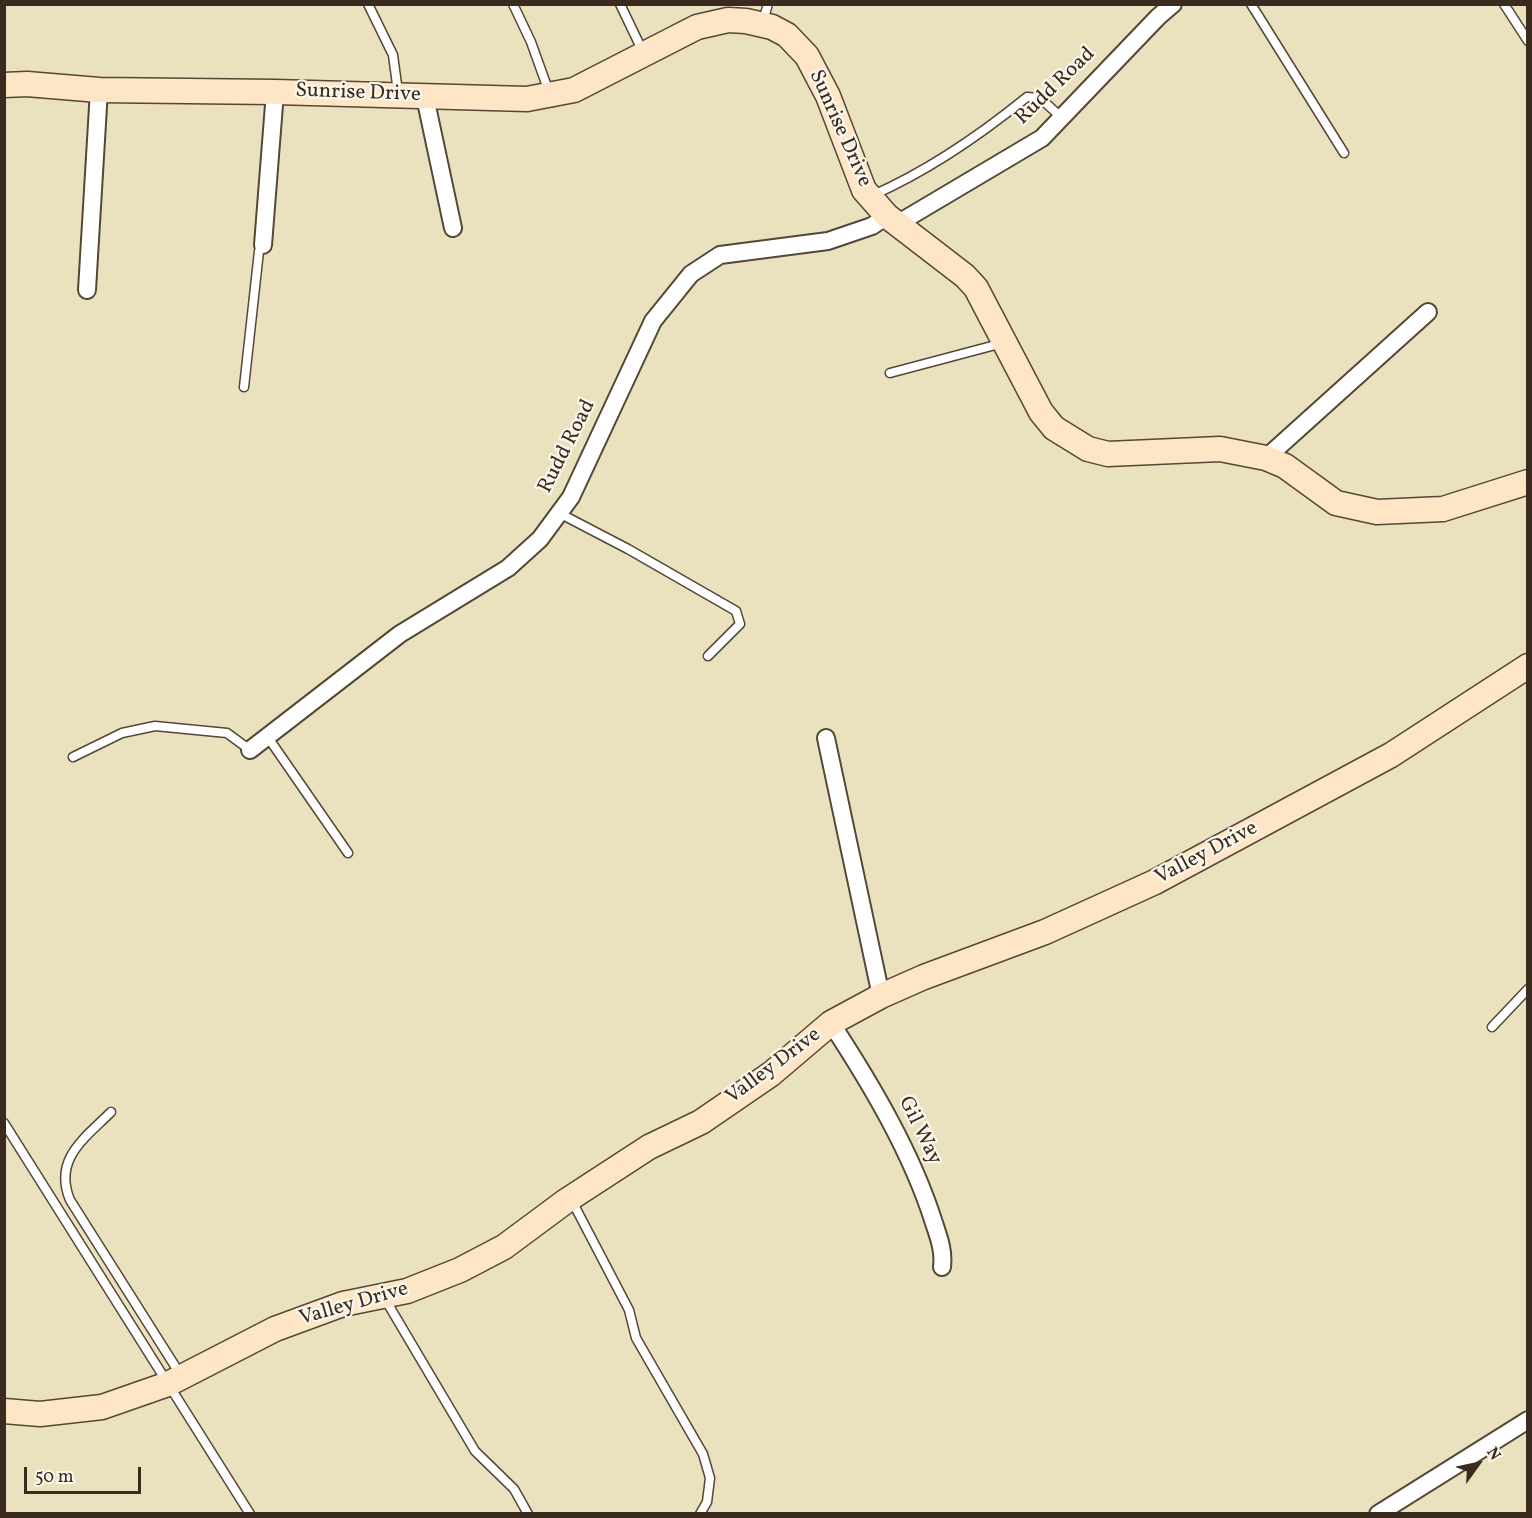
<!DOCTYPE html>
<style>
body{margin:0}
#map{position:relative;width:1532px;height:1518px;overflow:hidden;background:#eae2bf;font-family:Vollkorn,serif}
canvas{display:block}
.frame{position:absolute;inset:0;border:6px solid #3b2a1e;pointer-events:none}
.north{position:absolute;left:1448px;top:1434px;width:60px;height:60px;-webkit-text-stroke:4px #fbf7ec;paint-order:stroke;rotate:57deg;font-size:16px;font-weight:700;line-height:24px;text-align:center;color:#3b2a1e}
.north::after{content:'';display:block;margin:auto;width:21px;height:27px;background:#3b2a1e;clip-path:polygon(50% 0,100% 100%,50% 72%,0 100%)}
.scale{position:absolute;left:24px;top:1467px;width:117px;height:27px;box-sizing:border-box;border:3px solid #3b2a1e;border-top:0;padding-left:8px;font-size:18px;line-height:21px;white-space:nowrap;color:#3b2a1e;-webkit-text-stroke:4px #fbf7ec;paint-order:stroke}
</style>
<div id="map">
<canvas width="1532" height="1518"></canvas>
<div class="frame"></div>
<div class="north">N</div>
<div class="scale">50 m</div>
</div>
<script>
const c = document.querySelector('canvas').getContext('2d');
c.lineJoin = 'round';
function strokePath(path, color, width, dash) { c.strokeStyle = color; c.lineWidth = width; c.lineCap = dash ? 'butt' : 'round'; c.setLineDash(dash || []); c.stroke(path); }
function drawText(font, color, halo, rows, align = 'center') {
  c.font = font + ' Vollkorn,serif'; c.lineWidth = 4.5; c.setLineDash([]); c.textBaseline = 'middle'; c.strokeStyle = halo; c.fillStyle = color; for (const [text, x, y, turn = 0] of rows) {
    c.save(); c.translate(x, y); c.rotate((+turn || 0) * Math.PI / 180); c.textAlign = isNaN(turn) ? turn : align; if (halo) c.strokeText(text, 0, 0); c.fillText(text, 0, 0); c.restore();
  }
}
const lane = new Path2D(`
 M 368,4 L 393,55 L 398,92
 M 513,4 L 531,42 L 549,92
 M 620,4 L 644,54
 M 1251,4 L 1344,153
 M 1504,4 L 1528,41
 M 762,24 L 768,4
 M 871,196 C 928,171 979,136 1027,97 L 1040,98 L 1061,117
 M 890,373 L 1003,343
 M 244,387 L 259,251 L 263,245
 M 559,513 L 628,549 L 736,611 L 740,624 L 708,656
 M 267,736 L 348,853
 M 73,757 L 122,733 L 155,726 L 227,733 L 250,750
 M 1492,1027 L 1528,989
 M 111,1112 C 85,1138 53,1159 70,1200 L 180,1374
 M 4,1123 L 250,1514
 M 572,1201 L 629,1310 L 636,1338 L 703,1454 L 710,1478 L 707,1502 L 700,1514
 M 385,1299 L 475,1451 L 514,1489 L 528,1514`);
const street = new Path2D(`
 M 425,97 L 453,228
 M 897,224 L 1042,138 L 1158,17 L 1173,4
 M 263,245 L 275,92
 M 87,290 L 99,90
 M 1266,458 L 1428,312
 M 826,738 L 881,996
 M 250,750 L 400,634 L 508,568 L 540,539 L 571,497 L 653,321 L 691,274 L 720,255 L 828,241 L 872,226 L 887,216
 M 831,1023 C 871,1084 912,1153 934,1223 C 939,1238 944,1251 942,1267
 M 1378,1514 L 1528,1420`);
const secondary = new Path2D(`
 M 4,85 L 27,84 L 99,90 L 275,92 L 527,99 L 574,90 L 697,27 L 728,20 L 746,21 L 772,27 L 787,35 L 807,56 L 828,96 L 864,190 L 887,216 L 965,276 L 976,288 L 1041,412 L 1054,428 L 1088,449 L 1108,454 L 1220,449 L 1266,458 L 1285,466 L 1336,503 L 1377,512 L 1443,509 L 1528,482
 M 4,1411 L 40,1414 L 102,1407 L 168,1384 L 275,1329 L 343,1304 L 407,1291 L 460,1270 L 504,1247 L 566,1201 L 649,1147 L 701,1122 L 771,1074 L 831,1023 L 881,996 L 924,977 L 1045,932 L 1155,882 L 1391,755 L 1528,666`);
strokePath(lane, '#554636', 11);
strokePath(street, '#554636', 20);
strokePath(secondary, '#554636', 27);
strokePath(lane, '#fff', 8);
strokePath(street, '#fff', 16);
strokePath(secondary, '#fee5c5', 24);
drawText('21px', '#3b2a1e', '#fbf7ec', [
 ["Rudd Road",1056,87,-44],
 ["Sunrise Drive",358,94,2],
 ["Sunrise Drive",839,129,66],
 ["Rudd Road",568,447,-63],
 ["Valley Drive",1207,854,-28],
 ["Valley Drive",774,1067,-37],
 ["Gil Way",919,1131,64],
 ["Valley Drive",354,1305,-16]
]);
</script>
